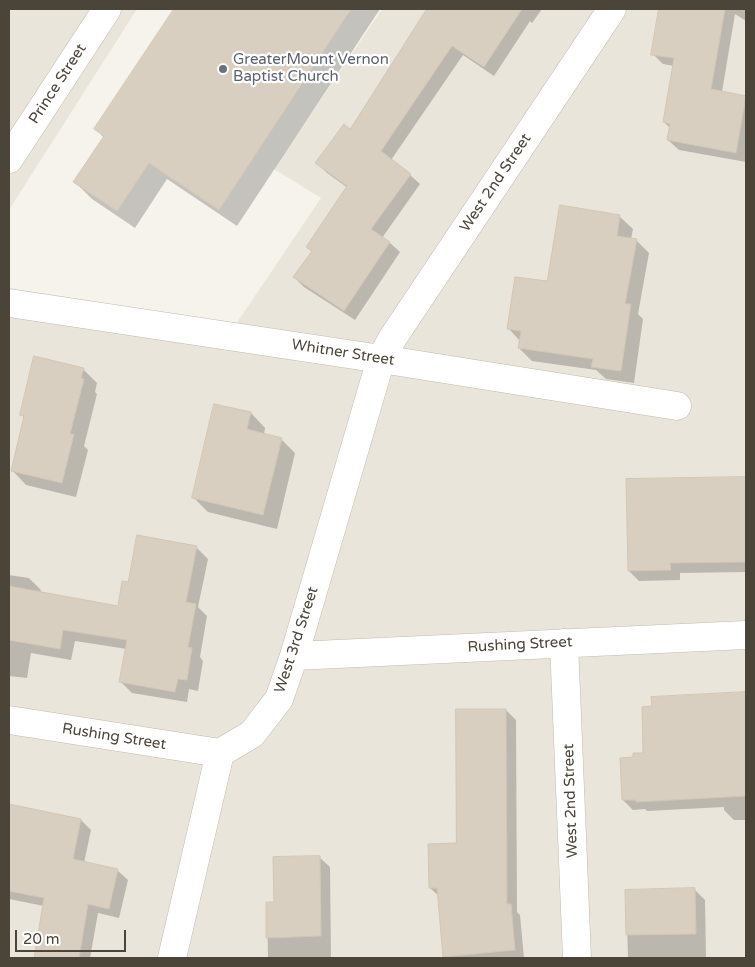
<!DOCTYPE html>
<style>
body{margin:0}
#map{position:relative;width:755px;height:967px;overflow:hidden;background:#f6f3ec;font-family:"Varela Round",sans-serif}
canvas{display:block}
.frame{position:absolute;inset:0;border:10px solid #4b4439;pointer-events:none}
.scale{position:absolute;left:15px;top:930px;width:111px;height:22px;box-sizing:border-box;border:2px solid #4b4439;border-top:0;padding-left:6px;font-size:15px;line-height:18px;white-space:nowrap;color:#4b4439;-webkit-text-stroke:4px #fff;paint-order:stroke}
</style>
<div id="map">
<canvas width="755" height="967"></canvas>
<div class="frame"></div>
<div class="scale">20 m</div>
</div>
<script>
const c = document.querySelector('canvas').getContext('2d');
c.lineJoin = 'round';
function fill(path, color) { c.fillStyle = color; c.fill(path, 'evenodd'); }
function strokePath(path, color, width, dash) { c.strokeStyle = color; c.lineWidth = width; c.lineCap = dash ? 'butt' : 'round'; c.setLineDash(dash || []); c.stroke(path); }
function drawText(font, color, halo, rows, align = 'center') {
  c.font = font + ' "Varela Round",sans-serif'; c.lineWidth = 4.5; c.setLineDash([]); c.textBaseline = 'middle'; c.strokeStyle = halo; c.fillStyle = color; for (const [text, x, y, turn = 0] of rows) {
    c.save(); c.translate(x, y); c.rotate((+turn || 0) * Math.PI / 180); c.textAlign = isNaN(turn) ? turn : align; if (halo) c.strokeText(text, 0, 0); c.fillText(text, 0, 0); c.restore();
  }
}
fill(new Path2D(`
 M 9,9 L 137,9 L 9,210 Z
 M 382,9 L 746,9 L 746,958 L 9,958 L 9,288 L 236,324 L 321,198 L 274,169 Z`), '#eae5da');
fill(new Path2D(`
 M 175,9 L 380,9 L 237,226 L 167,179 L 135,228 L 92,199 L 75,182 L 104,138 L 96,129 Z
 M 429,9 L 542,9 L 532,23 L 530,21 L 494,76 L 463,55 L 391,160 L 410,175 L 420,184 L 382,238 L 390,243 L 400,252 L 355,320 L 304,287 L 294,277 L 313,252 L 308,247 L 348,188 L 327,173 L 317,163 L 350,130 Z
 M 681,9 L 746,9 L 746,21 L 735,14 L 722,92 L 746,97 L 746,162 L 679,150 L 668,140 L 670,128 L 664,122 L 674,66 L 663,64 L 653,54 Z
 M 561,207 L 620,217 L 633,229 L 631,239 L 636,240 L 649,253 L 638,314 L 643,319 L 634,383 L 606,379 L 596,370 L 532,361 L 519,348 L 520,341 L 509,329 L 548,283 Z
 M 83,369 L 97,383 L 95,392 L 97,394 L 84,446 L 88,450 L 76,497 L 26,485 L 12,470 L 24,418 L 22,415 Z
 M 215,405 L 251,413 L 265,428 L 264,435 L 281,439 L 295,453 L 277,529 L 208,512 L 193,497 Z
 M 746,478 L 746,572 L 680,573 L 680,580 L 639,581 L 629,571 L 627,480 Z
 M 196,547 L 208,559 L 198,607 L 207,616 L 200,657 L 203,661 L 198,691 L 189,689 L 187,702 L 132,693 L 120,681 L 127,649 L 75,641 L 71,660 L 31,653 L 27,678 L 9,676 L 9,575 L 29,578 L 41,590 L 40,593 L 119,607 L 129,584 Z
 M 746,694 L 746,820 L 734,820 L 724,810 L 724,807 L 647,811 L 645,809 L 633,810 L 623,800 L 634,758 L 645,754 L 653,707 L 652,698 Z
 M 506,710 L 516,720 L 517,912 L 520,915 L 524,958 L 446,958 L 444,956 L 439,896 L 430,888 L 457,845 Z
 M 9,805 L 81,820 L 91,830 L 84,863 L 117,870 L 128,880 L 119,918 L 98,913 L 90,958 L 36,958 L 44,906 L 9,899 Z
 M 319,857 L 330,867 L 331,958 L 268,958 L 267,904 L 275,903 Z
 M 695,890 L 705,900 L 706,958 L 628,958 L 626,891 Z`), '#0003');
const building = new Path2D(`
 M 174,9 L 351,9 L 219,210 L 149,163 L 117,211 L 73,182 L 104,136 L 94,129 Z
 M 427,9 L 522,9 L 484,67 L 452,46 L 381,151 L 411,174 L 371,229 L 390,242 L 344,311 L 293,277 L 312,251 L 306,247 L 347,186 L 315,163 L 344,124 L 350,129 Z
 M 659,9 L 725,9 L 711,89 L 746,96 L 736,153 L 667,140 L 670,124 L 663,122 L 674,58 L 651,55 Z
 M 560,205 L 620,215 L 617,236 L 637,239 L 625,304 L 631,304 L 621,371 L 591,367 L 593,359 L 518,348 L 521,331 L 507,329 L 515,277 L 547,281 Z
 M 34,356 L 84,368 L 81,378 L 84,379 L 70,434 L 74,434 L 62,483 L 11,471 L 24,416 L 20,415 Z
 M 214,404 L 251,412 L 247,429 L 282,438 L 263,515 L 192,498 Z
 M 746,477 L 746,562 L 670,563 L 671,570 L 628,571 L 626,479 Z
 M 137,535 L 197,546 L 186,602 L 196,604 L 188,647 L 192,648 L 187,680 L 178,679 L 175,692 L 119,682 L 127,640 L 63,630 L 60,649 L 9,640 L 9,586 L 118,606 L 122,581 L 128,582 Z
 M 746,692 L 746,796 L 636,802 L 636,800 L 622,800 L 620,758 L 633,757 L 633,753 L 643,753 L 642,707 L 652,706 L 651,697 Z
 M 456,709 L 506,709 L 507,904 L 511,904 L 515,950 L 443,957 L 437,888 L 429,888 L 428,844 L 456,843 Z
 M 9,804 L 81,819 L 73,859 L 118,869 L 109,909 L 88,904 L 79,958 L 34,958 L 44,898 L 9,891 Z
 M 320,856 L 321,936 L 266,938 L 266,902 L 274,902 L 273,857 Z
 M 695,888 L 696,934 L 626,935 L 625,890 Z`);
fill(building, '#d8cfc1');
strokePath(building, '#d3c7b4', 1);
const minor = new Path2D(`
 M 9,159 L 107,9
 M 9,303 L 381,359 L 677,406
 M 564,643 L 577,958
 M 294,656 L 746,635
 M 9,720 L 220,753
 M 172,958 L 220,753 L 252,734 L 279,699 L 294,656 L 381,359 L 392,339 L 612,9`);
strokePath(minor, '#c2bbae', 29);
strokePath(minor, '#fff', 28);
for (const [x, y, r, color] of [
 [223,69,5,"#6b7280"]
]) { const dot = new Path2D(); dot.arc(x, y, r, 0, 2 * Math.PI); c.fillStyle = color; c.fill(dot); strokePath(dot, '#fff', 2); }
drawText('15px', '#5b616d', '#fff', [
 ["GreaterMount Vernon",233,60],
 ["Baptist Church",233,77]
], 'left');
drawText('15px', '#4b4439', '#fff', [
 ["Prince Street",58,84,-57],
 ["West 2nd Street",496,183,-56],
 ["Whitner Street",343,353,9],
 ["West 3rd Street",297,640,-72],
 ["Rushing Street",520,645,-3],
 ["Rushing Street",114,737,9],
 ["West 2nd Street",571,801,-92]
]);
</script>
